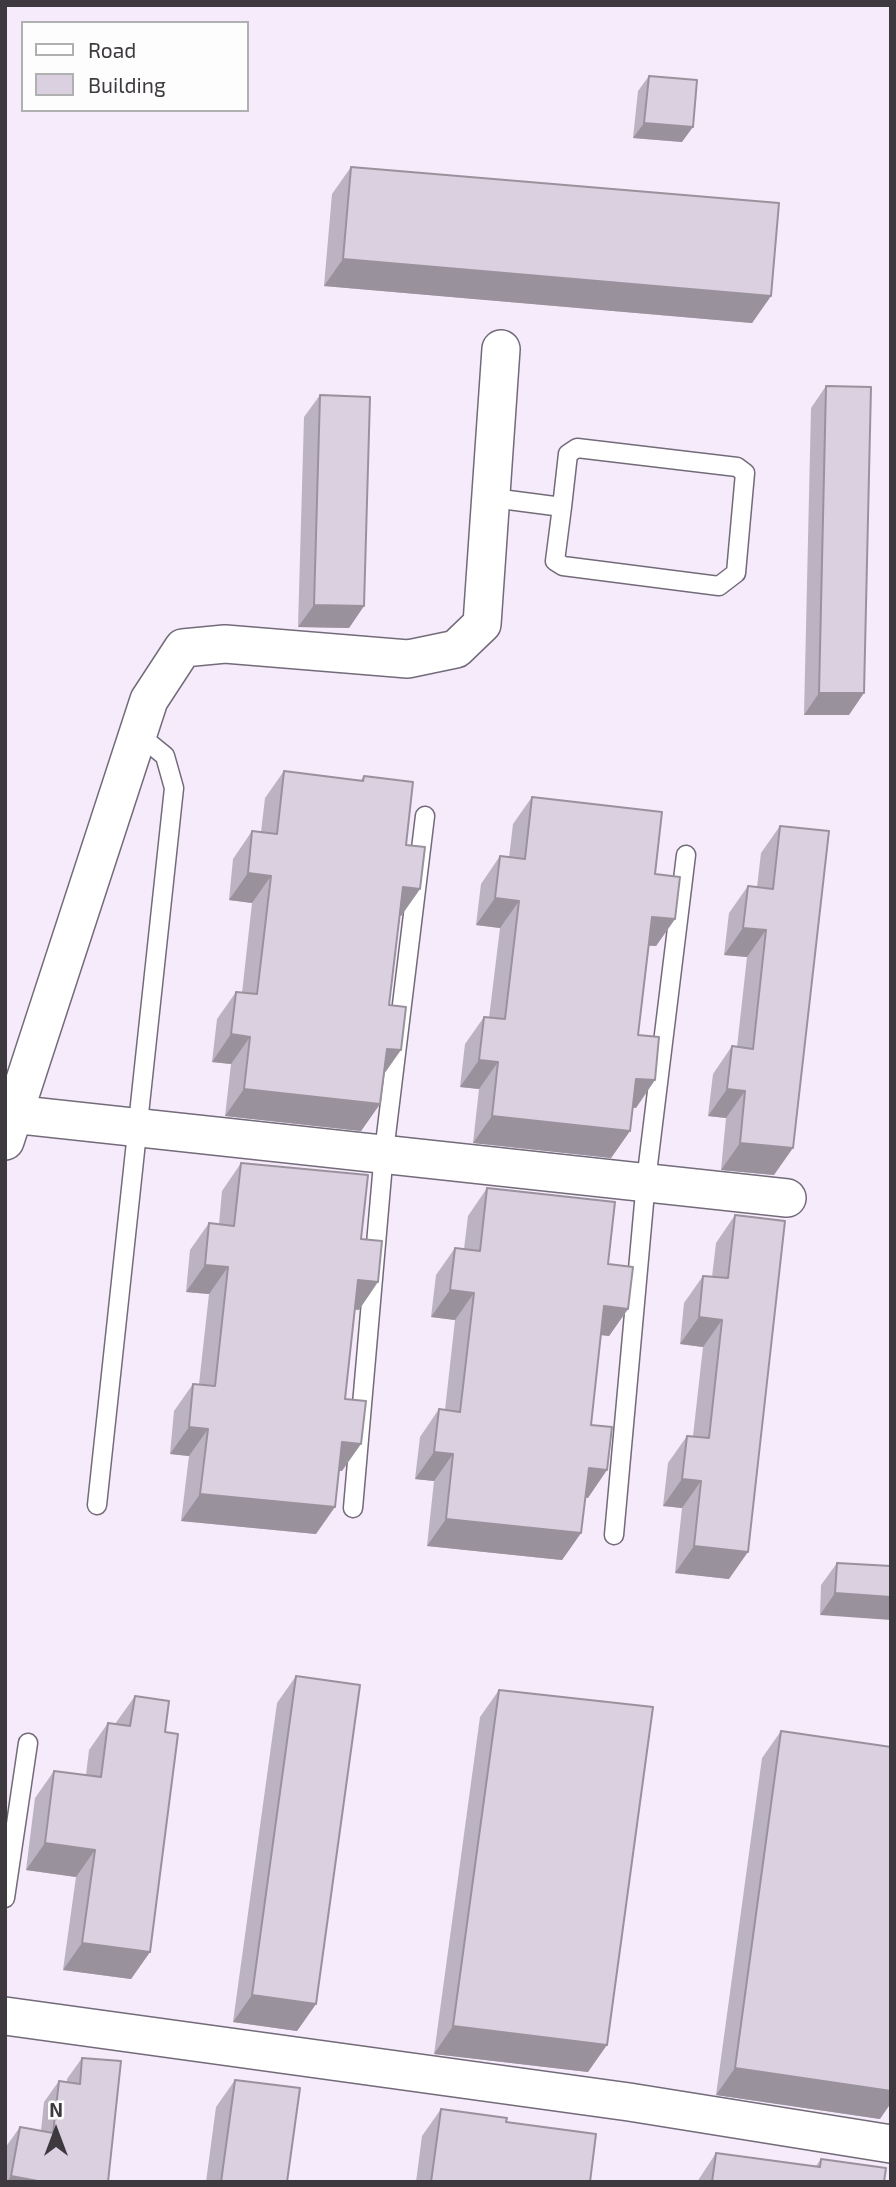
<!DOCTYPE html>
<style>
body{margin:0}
#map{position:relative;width:896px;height:2187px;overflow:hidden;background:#f5ebfb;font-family:"Exo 2",sans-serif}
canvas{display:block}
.frame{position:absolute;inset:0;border:7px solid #3d393f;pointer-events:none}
.legend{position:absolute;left:21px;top:21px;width:228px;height:91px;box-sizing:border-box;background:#fdfdfd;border:2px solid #b0afb1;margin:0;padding:9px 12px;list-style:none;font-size:21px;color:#3d393f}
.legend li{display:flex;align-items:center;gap:14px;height:35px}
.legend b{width:35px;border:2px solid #b0afb1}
.north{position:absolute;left:21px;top:2096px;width:70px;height:70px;-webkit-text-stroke:5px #fdfdfd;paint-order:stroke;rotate:0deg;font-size:19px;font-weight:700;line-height:28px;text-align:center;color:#3d393f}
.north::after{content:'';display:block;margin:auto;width:24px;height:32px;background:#3d393f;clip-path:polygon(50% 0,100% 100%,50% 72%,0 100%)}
</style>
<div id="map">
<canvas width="896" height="2187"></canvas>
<div class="frame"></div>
<ul class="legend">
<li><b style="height:9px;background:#fff"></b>Road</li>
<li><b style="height:19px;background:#dad0e0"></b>Building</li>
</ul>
<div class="north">N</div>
</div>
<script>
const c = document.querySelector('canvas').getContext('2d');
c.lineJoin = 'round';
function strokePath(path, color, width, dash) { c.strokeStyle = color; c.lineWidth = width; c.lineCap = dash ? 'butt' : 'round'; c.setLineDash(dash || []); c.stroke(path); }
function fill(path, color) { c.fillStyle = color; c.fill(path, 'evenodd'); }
const service = new Path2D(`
 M 493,498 L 562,507 L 555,561 L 563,566 L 719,586 L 736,573 L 745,473 L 737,467 L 577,448 L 568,454 L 562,507
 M 97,1505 L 174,788 L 165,756 L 138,734
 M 353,1508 L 384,1152 L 425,816
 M 614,1535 L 646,1181 L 686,855
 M 5,1898 L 28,1743`);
const minor = new Path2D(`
 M 12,1114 L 787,1198
 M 5,1141 L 149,700 L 183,648 L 225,644 L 408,659 L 456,649 L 482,624 L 501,349
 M 5,2016 L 629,2102 L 891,2144`);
strokePath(service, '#736b79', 21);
strokePath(minor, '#736b79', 40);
strokePath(service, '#fff', 18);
strokePath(minor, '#fff', 37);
fill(new Path2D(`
 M 649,76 L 682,142 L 633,138 L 638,91 Z
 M 351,167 L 771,296 L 752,323 L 324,286 L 332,194 Z
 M 826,386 L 849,715 L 804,715 L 811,408 Z
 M 320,395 L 364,606 L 349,628 L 298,627 L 304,417 Z
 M 284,771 L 361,780 L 364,776 L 406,845 L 420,889 L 401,916 L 400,916 L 389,1005 L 380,1104 L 361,1131 L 225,1116 L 231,1064 L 212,1062 L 217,1019 L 236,992 L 242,993 L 252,903 L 229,900 L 233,859 L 252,831 L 261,832 L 265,798 Z
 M 532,797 L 655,874 L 675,919 L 656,946 L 648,946 L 638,1035 L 636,1108 L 632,1107 L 630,1131 L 611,1158 L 473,1143 L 479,1089 L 460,1087 L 465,1044 L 484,1017 L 489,1018 L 500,928 L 476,925 L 481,884 L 500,856 L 509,858 L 513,824 Z
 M 780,826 L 774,1175 L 721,1170 L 726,1118 L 708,1116 L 713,1074 L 732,1046 L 737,1047 L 747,957 L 724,955 L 729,913 L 748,886 L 757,887 L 761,853 Z
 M 241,1163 L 361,1239 L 359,1310 L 355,1309 L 345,1399 L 342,1471 L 339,1471 L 316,1534 L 181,1521 L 189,1456 L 170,1454 L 174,1411 L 193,1384 L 199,1384 L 209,1294 L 186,1292 L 190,1250 L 209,1223 L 219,1224 L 222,1191 Z
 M 487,1188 L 608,1264 L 628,1309 L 609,1336 L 601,1335 L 591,1425 L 588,1498 L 585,1497 L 581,1533 L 562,1560 L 427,1546 L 434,1481 L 415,1479 L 420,1437 L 439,1409 L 445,1410 L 455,1320 L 431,1317 L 436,1275 L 455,1248 L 464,1249 L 468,1216 Z
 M 735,1215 L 729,1579 L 675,1573 L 682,1508 L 663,1506 L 668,1463 L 687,1436 L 693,1436 L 703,1347 L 680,1344 L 684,1303 L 703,1276 L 712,1277 L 716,1243 Z
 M 837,1563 L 891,1566 L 820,1615 L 821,1585 Z
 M 296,1676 L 316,2004 L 297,2031 L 233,2022 L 277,1703 Z
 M 499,1690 L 588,2072 L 434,2054 L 480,1717 Z
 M 135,1696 L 165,1732 L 150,1952 L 131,1979 L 63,1970 L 76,1877 L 26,1870 L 35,1798 L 54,1771 L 86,1775 L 89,1750 L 108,1723 L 115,1724 Z
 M 781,1731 L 880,2119 L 716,2095 L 762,1758 Z
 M 82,2058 L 108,2182 L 5,2182 L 5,2148 L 20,2127 L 41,2131 L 44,2102 L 59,2081 L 67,2082 L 67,2079 Z
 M 235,2080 L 287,2182 L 206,2182 L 216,2107 Z
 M 441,2109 L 506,2122 L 590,2182 L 416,2182 L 422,2136 Z
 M 716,2153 L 816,2166 L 821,2159 L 884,2182 L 697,2182 Z`), '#bbb3c1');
fill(new Path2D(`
 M 644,123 L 693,127 L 682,142 L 633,138 Z
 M 343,259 L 771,296 L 752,323 L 324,286 Z
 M 314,605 L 364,606 L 349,628 L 298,627 Z
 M 819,693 L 864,693 L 849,715 L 804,715 Z
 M 248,873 L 271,876 L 252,903 L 229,900 Z
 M 403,887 L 420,889 L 401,916 L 384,914 Z
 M 495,898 L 519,901 L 500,928 L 476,925 Z
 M 652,917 L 675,919 L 656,946 L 633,944 Z
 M 743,928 L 766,930 L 747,957 L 724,955 Z
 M 231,1034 L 250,1037 L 231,1064 L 212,1062 Z
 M 387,1049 L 401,1050 L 382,1077 Z
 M 479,1060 L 498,1062 L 479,1089 L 460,1087 Z
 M 636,1079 L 655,1080 L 636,1108 L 617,1106 Z
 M 244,1089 L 380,1104 L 361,1131 L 225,1116 Z
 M 727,1089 L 745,1091 L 726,1118 L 708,1116 Z
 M 492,1116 L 630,1131 L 611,1158 L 473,1143 Z
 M 740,1143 L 793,1148 L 774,1175 L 721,1170 Z
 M 205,1265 L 228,1267 L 209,1294 L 186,1292 Z
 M 358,1280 L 378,1282 L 359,1310 L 339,1308 Z
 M 450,1290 L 474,1293 L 455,1320 L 431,1317 Z
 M 604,1306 L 628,1309 L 609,1336 L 585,1333 Z
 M 699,1317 L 722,1320 L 703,1347 L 680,1344 Z
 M 189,1427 L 208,1429 L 189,1456 L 170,1454 Z
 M 342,1442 L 361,1444 L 342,1471 L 323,1469 Z
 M 434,1452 L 453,1454 L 434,1481 L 415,1479 Z
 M 589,1468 L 607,1470 L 588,1498 L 570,1495 Z
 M 682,1479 L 701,1481 L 682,1508 L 663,1506 Z
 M 200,1494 L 335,1507 L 316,1534 L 181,1521 Z
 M 446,1519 L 581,1533 L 562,1560 L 427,1546 Z
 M 694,1546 L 748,1552 L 729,1579 L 675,1573 Z
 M 835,1593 L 891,1597 L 891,1620 L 820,1615 Z
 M 45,1843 L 95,1850 L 76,1877 L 26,1870 Z
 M 82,1943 L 150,1952 L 131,1979 L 63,1970 Z
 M 252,1995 L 316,2004 L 297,2031 L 233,2022 Z
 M 453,2026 L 607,2045 L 588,2072 L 434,2054 Z
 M 735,2068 L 891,2091 L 891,2103 L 880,2119 L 716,2095 Z
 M 11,2176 L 43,2182 L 7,2182 Z`), '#99929d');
const building = new Path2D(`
 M 649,76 L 697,80 L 693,127 L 644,123 Z
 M 351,167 L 779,203 L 771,296 L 343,259 Z
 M 826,386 L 871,387 L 864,693 L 819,693 Z
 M 320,395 L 370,397 L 364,606 L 314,605 Z
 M 284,771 L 363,781 L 364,776 L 413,782 L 406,845 L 425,847 L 420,889 L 403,887 L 389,1005 L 406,1007 L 401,1050 L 387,1049 L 380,1104 L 244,1089 L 250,1037 L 231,1034 L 236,992 L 257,994 L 271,876 L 248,873 L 252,831 L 277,834 Z
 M 532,797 L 662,812 L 655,874 L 680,877 L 675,919 L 652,917 L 638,1035 L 659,1037 L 655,1080 L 636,1079 L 630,1131 L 492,1116 L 498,1062 L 479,1060 L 484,1017 L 505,1019 L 519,901 L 495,898 L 500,856 L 525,859 Z
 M 780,826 L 829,831 L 793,1148 L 740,1143 L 745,1091 L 727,1089 L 732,1046 L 753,1049 L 766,930 L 743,928 L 748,886 L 773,889 Z
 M 241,1163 L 368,1175 L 361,1239 L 382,1241 L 378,1282 L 358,1280 L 345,1399 L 366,1401 L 361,1444 L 342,1442 L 335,1507 L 200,1494 L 208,1429 L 189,1427 L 193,1384 L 215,1386 L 228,1267 L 205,1265 L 209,1223 L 234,1226 Z
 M 487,1188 L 615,1202 L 608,1264 L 633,1267 L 628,1309 L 604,1306 L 591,1425 L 612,1427 L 607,1470 L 589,1468 L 581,1533 L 446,1519 L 453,1454 L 434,1452 L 439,1409 L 460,1412 L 474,1293 L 450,1290 L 455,1248 L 480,1251 Z
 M 735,1215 L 785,1221 L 748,1552 L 694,1546 L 701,1481 L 682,1479 L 687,1436 L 709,1438 L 722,1320 L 699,1317 L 703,1276 L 728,1278 Z
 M 837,1563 L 891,1566 L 891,1597 L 835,1593 Z
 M 296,1676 L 360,1685 L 316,2004 L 252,1995 Z
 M 499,1690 L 653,1707 L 607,2045 L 453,2026 Z
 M 135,1696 L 169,1701 L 165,1732 L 178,1734 L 150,1952 L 82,1943 L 95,1850 L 45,1843 L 54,1771 L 101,1777 L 108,1723 L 130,1726 Z
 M 781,1731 L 891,1747 L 891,2091 L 735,2068 Z
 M 82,2058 L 121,2061 L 108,2182 L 43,2182 L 11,2176 L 20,2127 L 53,2133 L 59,2081 L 80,2084 Z
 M 235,2080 L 300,2088 L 287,2182 L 221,2182 Z
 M 441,2109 L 507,2118 L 506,2122 L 596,2134 L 590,2182 L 431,2182 Z
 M 716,2153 L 820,2167 L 821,2159 L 886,2168 L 884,2182 L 712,2182 Z`);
fill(building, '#dad0e0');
strokePath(building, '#99929d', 2);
</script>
